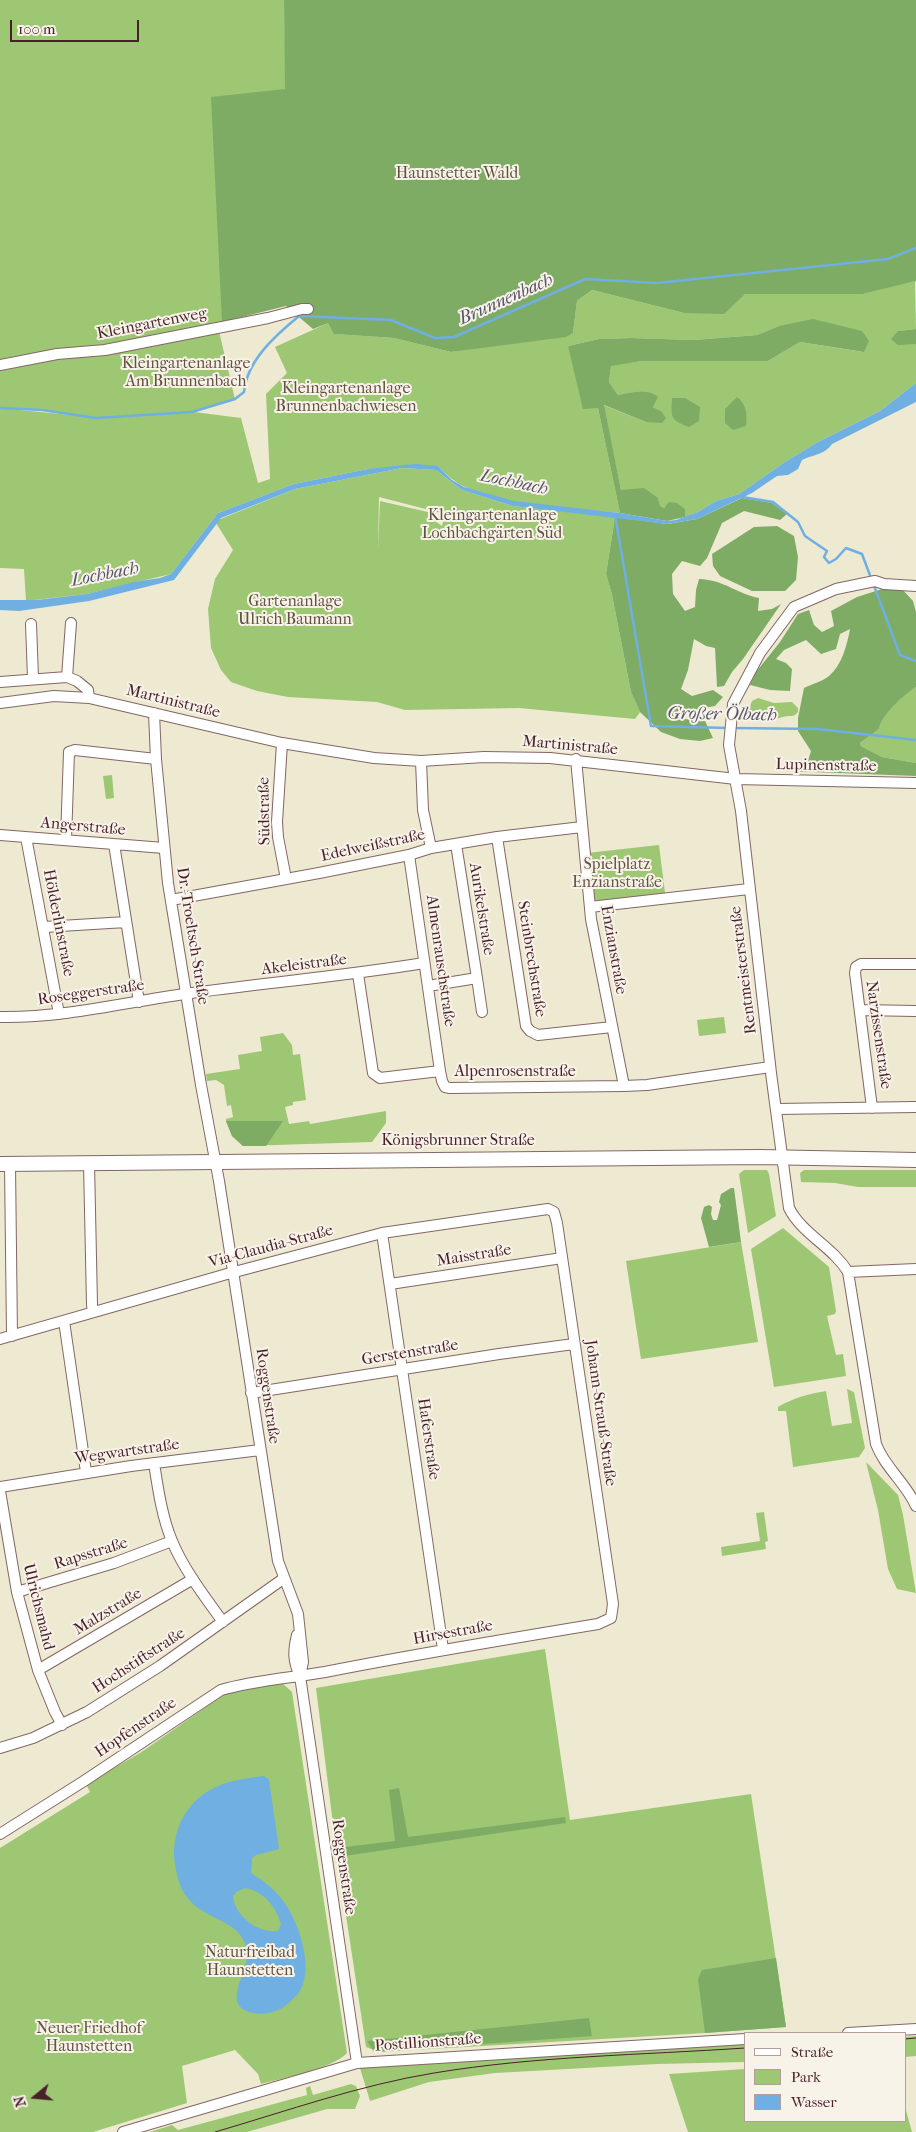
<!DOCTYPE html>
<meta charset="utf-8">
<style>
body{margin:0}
#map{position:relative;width:916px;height:2132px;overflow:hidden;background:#eee9d1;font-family:"IM FELL French Canon",serif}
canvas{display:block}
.legend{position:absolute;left:744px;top:2032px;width:162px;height:90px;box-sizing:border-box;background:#f7f3e8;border:1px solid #b29e9c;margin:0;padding:6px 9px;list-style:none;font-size:15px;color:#4a1f2b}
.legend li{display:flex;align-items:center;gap:10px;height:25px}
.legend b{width:25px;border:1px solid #b29e9c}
.north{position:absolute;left:10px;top:2072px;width:50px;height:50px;-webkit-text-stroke:4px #f7f3e8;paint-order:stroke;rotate:253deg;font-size:14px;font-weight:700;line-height:20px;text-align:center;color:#4a1f2b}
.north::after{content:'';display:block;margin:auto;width:18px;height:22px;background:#4a1f2b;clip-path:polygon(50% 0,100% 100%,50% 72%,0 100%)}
.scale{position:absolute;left:10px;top:20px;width:129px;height:22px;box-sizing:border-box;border:2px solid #4a1f2b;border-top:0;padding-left:6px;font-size:15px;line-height:18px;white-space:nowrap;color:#4a1f2b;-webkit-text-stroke:4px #f7f3e8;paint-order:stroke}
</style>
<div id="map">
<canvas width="916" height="2132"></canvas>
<ul class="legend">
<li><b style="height:6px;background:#fff"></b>Straße</li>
<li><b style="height:14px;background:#9dc773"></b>Park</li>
<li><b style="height:14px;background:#6fafe2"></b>Wasser</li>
</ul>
<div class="north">N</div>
<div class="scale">100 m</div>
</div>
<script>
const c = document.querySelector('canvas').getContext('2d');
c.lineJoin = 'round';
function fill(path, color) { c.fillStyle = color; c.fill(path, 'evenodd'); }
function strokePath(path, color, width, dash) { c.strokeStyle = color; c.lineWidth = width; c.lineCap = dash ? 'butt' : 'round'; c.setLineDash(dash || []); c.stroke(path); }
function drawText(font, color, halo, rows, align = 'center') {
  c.font = font + ' "IM FELL French Canon",serif'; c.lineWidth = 4; c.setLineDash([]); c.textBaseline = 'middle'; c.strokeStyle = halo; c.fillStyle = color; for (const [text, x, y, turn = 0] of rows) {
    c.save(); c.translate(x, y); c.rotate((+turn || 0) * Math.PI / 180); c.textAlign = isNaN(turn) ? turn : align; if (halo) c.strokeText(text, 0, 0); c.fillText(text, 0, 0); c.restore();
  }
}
fill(new Path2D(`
 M 0,0 L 284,0 L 286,89 L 222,322 L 218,327 L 235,399 L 194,412 L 241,418 L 258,483 L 270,479 L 266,394 L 287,373 L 275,347 L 328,323 L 335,334 L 394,338 L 451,352 L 573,333 L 577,301 L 592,290 L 684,313 L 745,294 L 863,294 L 915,280 L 916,329 L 898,331 L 898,344 L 916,344 L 916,383 L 880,411 L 816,443 L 785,462 L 739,494 L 716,501 L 698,512 L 685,517 L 685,509 L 667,506 L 664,508 L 659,506 L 658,498 L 621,490 L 603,405 L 646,422 L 661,411 L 653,407 L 655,401 L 646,392 L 618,395 L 609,382 L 611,365 L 642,361 L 768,361 L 800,342 L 863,352 L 779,326 L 757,335 L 694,340 L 631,338 L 599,339 L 568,346 L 598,408 L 620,513 C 569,508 512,508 465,487 C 454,482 446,474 438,466 L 368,469 L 294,484 L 218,513 L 171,574 L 87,594 L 26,601 L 24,569 L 0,568 ZM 9,409 L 42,410 L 82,416 Z
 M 402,468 L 436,470 L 462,490 L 513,506 L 615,517 L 606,574 L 612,595 L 631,692 L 640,712 L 635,719 L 519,708 L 405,710 L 377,702 L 288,697 L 257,691 L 231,682 L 221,670 L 211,648 L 208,609 L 215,579 L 233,550 L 216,523 L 218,520 L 295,489 ZM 379,497 L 445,514 L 442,526 L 432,519 L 432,513 L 380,501 L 378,550 Z
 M 916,687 L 916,763 L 882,757 L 861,746 L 860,743 L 879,729 C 880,715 904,695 916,687 Z
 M 758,698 L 774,703 L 792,702 L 798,708 L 798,712 C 794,718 789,715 783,717 C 769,721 757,722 749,709 L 752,701 Z
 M 112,775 L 114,798 L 106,799 L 103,776 Z
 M 659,845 L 665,893 L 600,901 L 593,899 L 587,853 Z
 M 724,1017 L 726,1033 L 699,1036 L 697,1020 Z
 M 283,1033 L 292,1045 L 293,1055 L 300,1054 L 306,1100 L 293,1102 L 293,1105 L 285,1107 L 289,1124 L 309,1121 L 310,1124 L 386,1111 L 386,1123 L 372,1142 L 243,1146 L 232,1136 L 226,1121 L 226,1119 L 233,1117 L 231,1105 L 227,1106 L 224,1085 L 216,1080 L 207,1081 L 206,1074 L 240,1069 L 238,1055 L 262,1051 L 260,1037 Z
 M 744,1170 L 767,1170 L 769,1174 L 776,1216 L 748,1233 L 739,1174 Z
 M 804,1170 L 916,1170 L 916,1187 L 858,1187 L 835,1183 L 801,1182 L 800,1173 Z
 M 783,1228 L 829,1267 L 836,1311 L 835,1314 L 827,1316 L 836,1355 L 843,1354 L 846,1376 L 774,1387 L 751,1249 Z
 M 741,1242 L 758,1342 L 641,1359 L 626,1261 Z
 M 847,1389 L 854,1392 L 865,1448 L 859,1457 L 793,1467 L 786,1411 L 778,1411 L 778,1407 C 793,1398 808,1394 826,1391 L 832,1426 L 852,1423 Z
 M 866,1462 L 898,1495 L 903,1515 L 916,1593 L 897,1589 L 888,1569 L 878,1510 Z
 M 764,1512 L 768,1541 L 765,1542 L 766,1549 L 722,1556 L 721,1547 L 760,1541 L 756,1513 Z
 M 545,1649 L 570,1820 L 751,1794 L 786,2027 L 705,2033 L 379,2052 L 366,2047 L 337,1856 L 316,1688 Z
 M 282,1683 L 292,1692 L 347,2053 C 332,2069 283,2078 261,2084 L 258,2074 L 235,2050 L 182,2066 L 187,2103 L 93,2132 L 0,2132 L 0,1848 L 90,1792 L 86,1784 L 140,1753 L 225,1694 Z
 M 916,2036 L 916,2056 L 905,2057 L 905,2037 Z
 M 745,2043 L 745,2062 L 657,2064 L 495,2073 L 429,2082 L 370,2101 L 360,2068 L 584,2052 Z
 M 745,2069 L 745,2121 L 905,2121 L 905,2107 L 912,2132 L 688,2132 L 669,2074 Z
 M 351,2084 L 356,2086 L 360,2096 L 355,2109 L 327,2109 L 247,2132 L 150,2132 L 172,2125 L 178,2130 L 307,2095 L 306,2088 L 310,2086 L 313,2095 Z`), '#9dc773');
fill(new Path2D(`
 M 284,0 L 916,0 L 916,282 L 915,281 L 863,294 L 745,294 L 724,314 L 684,313 L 592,290 L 577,301 L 573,333 L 566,337 L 451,352 L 394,338 L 334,334 L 328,323 L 313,329 L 286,306 L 222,322 L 211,97 L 285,89 Z
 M 813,319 L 862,331 L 869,341 L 864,352 L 800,342 L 768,361 L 642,361 L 611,366 L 609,382 L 618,395 C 631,393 647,388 658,397 L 653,407 L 661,411 L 666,418 L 662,423 L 646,422 L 604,405 L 621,490 L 644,488 L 658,498 L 660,506 L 664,508 L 669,502 L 677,503 L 685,509 L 685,517 L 667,521 L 620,513 L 598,408 L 583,409 L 568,346 L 599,339 L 631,338 L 694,340 L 757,335 L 779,326 Z
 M 916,329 L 916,344 L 898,345 L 891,339 L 898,331 Z
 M 737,397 C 747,405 747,414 746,426 L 733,430 L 725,423 L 725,409 Z
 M 672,398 L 685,398 L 700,407 L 699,421 L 689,427 C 670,420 671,417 672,398 Z
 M 742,498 L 772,503 L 787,514 L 780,520 L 744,511 L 722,523 L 707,558 L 700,566 L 682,561 L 672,574 L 673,594 L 685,611 L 695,607 L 696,590 L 699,579 C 725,580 737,594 759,598 L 758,611 L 772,609 L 781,604 L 743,659 L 732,672 L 724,686 L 717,687 L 715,648 L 706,646 L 694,639 L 688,670 L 681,689 L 692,696 L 713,690 L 723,697 L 715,706 L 675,713 L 685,719 L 705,721 L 713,738 L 700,741 L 680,739 L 661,732 L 640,712 L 631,692 L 612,595 L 606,574 L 615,517 L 667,524 L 697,519 Z
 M 777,526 L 794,536 L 798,557 L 796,580 L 785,591 L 752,591 L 720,576 L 713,566 L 712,554 L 754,527 Z
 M 882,589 L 902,589 L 913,601 L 916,612 L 916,687 C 904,695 881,715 879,729 L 860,743 L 861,746 L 882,757 L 916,763 L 916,776 L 786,771 L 785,764 L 807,764 L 811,751 L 798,731 L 798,718 L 804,688 C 812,684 823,681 829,676 C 842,665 847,645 850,629 L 840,634 L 836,649 L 821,654 L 806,640 L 784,650 L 776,659 L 786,663 L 792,669 L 790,691 L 770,690 L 750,685 L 756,672 L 780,642 L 798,614 L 809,610 L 814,625 L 822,632 L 834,626 L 831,611 L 857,597 Z
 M 226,1121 L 283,1121 L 266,1146 L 243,1146 L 232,1136 Z
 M 731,1188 L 734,1188 L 741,1242 L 709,1247 L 701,1218 L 704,1207 L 709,1205 L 712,1207 L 711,1214 L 713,1220 L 717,1220 L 721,1205 L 719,1202 L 721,1194 Z
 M 399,1788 L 408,1837 L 565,1817 L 566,1823 L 338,1857 L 337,1848 L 395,1841 L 389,1790 Z
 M 776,1958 L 786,2027 L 705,2033 L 698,1979 L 702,1970 Z
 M 589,2018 L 592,2036 L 374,2052 L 367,2041 Z`), '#7eac65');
fill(new Path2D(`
 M 916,383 L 916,402 L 832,444 C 826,454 812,455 802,460 L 798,469 L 788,475 L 777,476 L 752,493 L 697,519 L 667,524 L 513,506 L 462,490 L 436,470 L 402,468 L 295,489 L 221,518 L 174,580 L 89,601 L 19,611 L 0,610 L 0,600 L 37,600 L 87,594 L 134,582 L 160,578 L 171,574 L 218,513 L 294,484 L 368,469 L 403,465 L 417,464 L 438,466 L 452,480 L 464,487 L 514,501 L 620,513 L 667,521 L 676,520 L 698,512 L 716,501 L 739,494 L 785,462 L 816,443 L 880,411 Z
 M 264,1776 L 269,1780 L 279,1849 L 256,1855 L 252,1858 L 251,1873 C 262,1880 272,1887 280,1897 C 297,1916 314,1965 301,1989 C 297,1996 291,2001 285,2006 C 276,2013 261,2016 249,2012 C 219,2002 255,1966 246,1945 C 236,1920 209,1920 191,1902 C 181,1892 177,1878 175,1864 C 170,1833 186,1800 216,1787 C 231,1780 248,1778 264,1776 ZM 245,1888 C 264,1891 276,1907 281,1924 L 278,1931 C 258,1934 234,1915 233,1896 L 236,1892 Z`), '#6fafe2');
strokePath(new Path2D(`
 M 0,408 L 42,410 L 96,418 L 192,412 L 235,399 L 244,392 C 247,360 276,335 299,316 L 391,320 L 435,338 L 454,337 L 585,279 L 657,283 L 888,259 L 916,248
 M 742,497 L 773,502 L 798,522 L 805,536 L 827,551 L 824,557 L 829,563 L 836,559 L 846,548 L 862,554 L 871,578
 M 615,515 L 651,726 L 728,728
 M 873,583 L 900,655 L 916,661
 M 733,728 L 818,729 L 916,740`), '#6fafe2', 2.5);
const street = new Path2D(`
 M 0,365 L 57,354 L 105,350 L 268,318 L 302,309 L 308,309
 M 916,586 L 884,584 L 875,581 L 836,589 L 794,607 L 760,653 L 733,704 L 729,745 L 741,811 L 771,1073 L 789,1208 C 802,1234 833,1247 848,1272 L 876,1444 C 885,1468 906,1483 916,1506
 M 31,624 L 33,678
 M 67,677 L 71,623
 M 0,682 L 67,677 L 77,681 L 88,690 L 89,698
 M 0,703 L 54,696 L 89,698 L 282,743 L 374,758 L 421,761 L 484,757 L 550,758 L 736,779 L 916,783
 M 154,713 L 156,759 L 168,883 L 201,1085 L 219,1181 L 278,1561 L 298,1614 L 303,1662 L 300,1676
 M 282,743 L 277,822 L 278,837 L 286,879
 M 576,759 L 591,919 L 624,1086
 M 421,761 L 423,810 L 431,848
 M 0,835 L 164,848
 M 26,837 L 59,1014
 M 497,837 L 526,1026 L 530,1031 L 538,1035 L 612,1027
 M 66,840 L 69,752 L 75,750 L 156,759
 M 114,844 L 139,1002
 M 409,855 L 440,1071
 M 171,900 L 319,873 L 409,855 L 431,848 L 497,837 L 582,827
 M 590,907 L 749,889
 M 44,927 L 126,922
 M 358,974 L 373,1073 L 380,1078 L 440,1071 L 442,1081 L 445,1087 L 450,1088 L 624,1086 L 647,1085 L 770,1067
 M 477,978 L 482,1012
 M 428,986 L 477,978 L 456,844
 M 860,1010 L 916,1011
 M 0,1017 C 62,1018 123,1003 184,994 C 264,983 345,976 424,963
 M 872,1108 L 855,973 L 856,967 L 861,964 L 916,964
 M 776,1109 L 916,1107
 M 89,1163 L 92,1305 L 93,1312
 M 10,1164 L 12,1336
 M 382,1233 L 443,1649
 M 848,1272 L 916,1269
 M 390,1284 L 562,1258
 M 64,1321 L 86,1472
 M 0,1339 L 227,1274 L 382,1233 L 548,1209 L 554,1212 L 557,1223 L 613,1604 L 611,1618 L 598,1624 C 507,1639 416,1654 325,1672 C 291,1678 255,1680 221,1690 L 84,1781 L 0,1834
 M 251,1393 L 499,1354 L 574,1344
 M 154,1463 C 158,1489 162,1517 172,1541 C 184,1570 205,1597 223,1622
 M 0,1487 L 131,1466 L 260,1450
 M 0,1491 L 17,1592 L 38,1670 L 55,1712 L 62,1725
 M 17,1592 L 114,1563 L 172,1541
 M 297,1635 C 293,1651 293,1661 300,1676 L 357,2063
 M 38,1670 L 193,1579
 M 0,1748 L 33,1738 L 87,1712 L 160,1666 L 283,1579
 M 848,2033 L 916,2029
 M 123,2132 L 357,2063 L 745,2039`);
const secondary = new Path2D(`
 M 0,1164 L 760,1157 L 916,1160`);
strokePath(street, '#836665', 12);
strokePath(secondary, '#836665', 16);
strokePath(street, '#fff', 10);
strokePath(secondary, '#fff', 14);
strokePath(new Path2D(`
 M 905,2039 L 916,2038
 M 215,2132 C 287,2111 360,2085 434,2073 C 536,2056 642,2055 745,2048`), '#4a1f2b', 1);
drawText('16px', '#635141', '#f7f3e8', [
 ["Haunstetter Wald",457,174],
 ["Kleingartenanlage",186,364],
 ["Am Brunnenbach",186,382],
 ["Kleingartenanlage",346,389],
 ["Brunnenbachwiesen",346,407],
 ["Kleingartenanlage",492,516],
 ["Lochbachgärten Süd",492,534],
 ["Gartenanlage",295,602],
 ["Ulrich Baumann",295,620],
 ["Spielplatz",617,865],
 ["Enzianstraße",617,883],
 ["Naturfreibad",250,1953],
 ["Haunstetten",250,1971],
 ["Neuer Friedhof",89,2029],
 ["Haunstetten",89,2047]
]);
drawText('16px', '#4a1f2b', '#f7f3e8', [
 ["Kleingartenweg",152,324,-11],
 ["Martinistraße",173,702,14],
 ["Martinistraße",570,746,5],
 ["Lupinenstraße",826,766,1],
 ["Südstraße",265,811,-91],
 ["Angerstraße",83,827,5],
 ["Edelweißstraße",373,846,-12],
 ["Aurikelstraße",481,909,81],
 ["Hölderlinstraße",58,923,79],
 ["Dr.-Troeltsch-Straße",192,936,81],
 ["Enzianstraße",613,950,80],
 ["Steinbrechstraße",531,959,81],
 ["Almenrauschstraße",440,961,82],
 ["Akeleistraße",304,965,-7],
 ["Rentmeisterstraße",744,970,-97],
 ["Roseggerstraße",91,993,-8],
 ["Narzissenstraße",878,1035,82],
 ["Alpenrosenstraße",515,1072],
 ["Königsbrunner Straße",458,1141],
 ["Via-Claudia-Straße",271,1247,-15],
 ["Maisstraße",474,1256,-9],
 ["Gerstenstraße",410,1353,-9],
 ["Roggenstraße",267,1396,82],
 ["Johann-Strauß-Straße",600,1413,82],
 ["Haferstraße",428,1439,82],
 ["Wegwartstraße",127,1452,-8],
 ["Rapsstraße",91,1554,-17],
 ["Ulrichsmahd",38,1607,76],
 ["Malzstraße",108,1612,-31],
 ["Hirsestraße",453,1633,-10],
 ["Hochstiftstraße",139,1661,-33],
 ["Hopfenstraße",136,1728,-34],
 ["Roggenstraße",343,1867,82],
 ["Postillionstraße",428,2043,-4]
]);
drawText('italic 18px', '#57516b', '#f7f3e8', [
 ["Brunnenbach",506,300,-24],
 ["Lochbach",514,483,12],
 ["Lochbach",105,575,-11],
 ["Großer Ölbach",722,715,1]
]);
</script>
